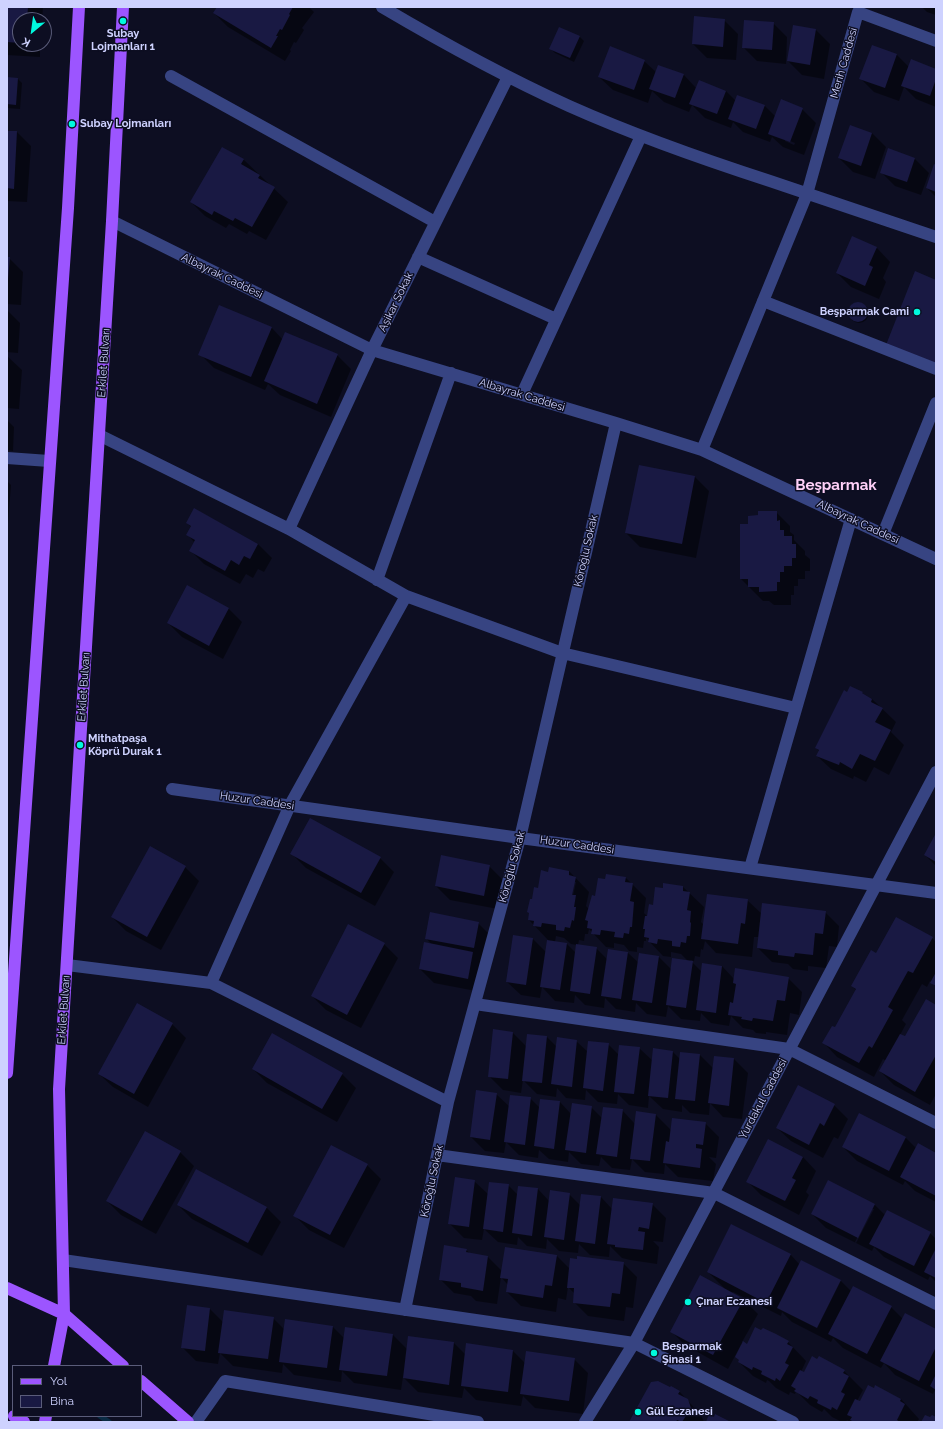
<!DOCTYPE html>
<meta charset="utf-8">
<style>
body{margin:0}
#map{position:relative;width:943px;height:1429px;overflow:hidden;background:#0d0e22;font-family:Raleway,sans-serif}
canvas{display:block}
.frame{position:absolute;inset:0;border:8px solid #ced2ff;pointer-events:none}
.legend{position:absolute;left:12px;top:1365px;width:130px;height:52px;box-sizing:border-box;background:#0d0e22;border:1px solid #5a5c7a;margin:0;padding:5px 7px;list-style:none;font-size:12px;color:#ced2ff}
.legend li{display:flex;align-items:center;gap:8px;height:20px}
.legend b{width:20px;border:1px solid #5a5c7a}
.north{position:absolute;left:12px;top:12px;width:40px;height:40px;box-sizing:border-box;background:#0d0e22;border:1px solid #5a5c7a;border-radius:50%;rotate:209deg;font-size:11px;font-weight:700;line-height:16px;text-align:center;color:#ced2ff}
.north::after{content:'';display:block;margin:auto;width:14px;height:18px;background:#00f9de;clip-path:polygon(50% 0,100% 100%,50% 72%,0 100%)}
</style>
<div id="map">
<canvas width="943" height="1429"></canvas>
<div class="frame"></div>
<ul class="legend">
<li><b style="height:5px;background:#9c55ff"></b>Yol</li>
<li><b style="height:11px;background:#191943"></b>Bina</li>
</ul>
<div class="north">K</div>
</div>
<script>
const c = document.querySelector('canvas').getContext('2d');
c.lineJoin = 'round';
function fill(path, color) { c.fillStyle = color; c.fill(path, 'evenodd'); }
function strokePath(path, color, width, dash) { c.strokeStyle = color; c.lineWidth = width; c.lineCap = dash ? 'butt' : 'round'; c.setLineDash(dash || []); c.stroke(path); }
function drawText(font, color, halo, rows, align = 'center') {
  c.font = font + ' Raleway,sans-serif'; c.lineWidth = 3; c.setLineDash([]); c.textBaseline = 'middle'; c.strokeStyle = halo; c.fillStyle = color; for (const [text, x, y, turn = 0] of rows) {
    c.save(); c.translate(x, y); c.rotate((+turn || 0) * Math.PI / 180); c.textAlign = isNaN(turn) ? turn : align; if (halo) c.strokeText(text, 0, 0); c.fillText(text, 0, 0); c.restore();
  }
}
fill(new Path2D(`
 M 7,7 L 43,7 L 42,20 L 20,20 L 20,44 L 40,44 L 40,57 L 7,55 Z
 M 218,7 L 309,7 L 314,12 L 302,28 L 304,30 L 296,43 L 294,42 L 290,50 L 291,51 L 285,61 L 228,27 L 214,13 Z
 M 922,7 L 936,7 L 936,15 L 927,12 Z
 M 724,20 L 738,34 L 736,60 L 707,58 L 693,44 Z
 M 773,23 L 787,37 L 786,64 L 757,61 L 743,47 Z
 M 816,30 L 830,44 L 824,79 L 802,75 L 788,61 Z
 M 579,36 L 584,41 L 574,62 L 555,53 L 550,48 Z
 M 872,46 L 897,55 L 909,67 L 936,70 L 936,107 L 916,99 L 904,87 L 899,101 L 874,92 L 860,78 Z
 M 644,61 L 656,72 L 659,66 L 684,75 L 696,88 L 726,91 L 736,101 L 738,96 L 765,106 L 776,117 L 802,109 L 816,123 L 804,155 L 783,147 L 772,137 L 770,142 L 743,132 L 733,122 L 731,128 L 705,118 L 692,105 L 689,112 L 664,102 L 652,91 L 648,103 L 613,90 L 599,77 ZM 785,139 L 795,143 L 794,145 L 785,141 Z
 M 7,78 L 17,78 L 22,83 L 20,109 L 7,108 Z
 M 7,132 L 17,132 L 31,146 L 27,202 L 7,201 Z
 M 872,133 L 886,147 L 875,179 L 853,172 L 839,158 Z
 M 223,148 L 244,160 L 288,202 L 266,240 L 249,231 L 247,234 L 229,224 L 226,228 L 205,216 L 191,202 Z
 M 915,159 L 929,173 L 921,195 L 895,186 L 881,172 Z
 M 936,166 L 936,197 L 927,188 Z
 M 877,248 L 890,262 L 883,278 L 886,282 L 879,299 L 851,287 L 837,273 Z
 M 7,258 L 9,258 L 23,272 L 21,305 L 7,304 Z
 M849 313a10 10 0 1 1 20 0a10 10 0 1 1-20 0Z
 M 220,307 L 272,328 L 283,340 L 337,355 L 351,369 L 331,417 L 280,395 L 268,384 L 265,390 L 214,368 L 200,354 Z
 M 7,310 L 20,323 L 18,353 L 7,352 Z
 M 7,356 L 22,370 L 19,409 L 7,408 Z
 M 7,420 L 14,427 L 13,451 L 7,450 Z
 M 695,477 L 709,491 L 696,558 L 640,547 L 626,533 Z
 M 7,481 L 11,485 L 8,523 L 7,523 Z
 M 195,509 L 258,544 L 272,558 L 264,572 L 258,569 L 253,578 L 246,574 L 240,584 L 204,564 L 190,550 L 194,542 L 188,535 L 192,528 L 187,523 Z
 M 776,512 L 790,526 L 790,532 L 794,535 L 794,540 L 805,551 L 805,555 L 810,559 L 810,571 L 805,571 L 805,579 L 798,579 L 798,586 L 794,586 L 794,595 L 791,595 L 791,605 L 774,605 L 769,601 L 763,601 L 741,579 L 749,525 Z
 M 228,608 L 242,622 L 223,659 L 182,637 L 168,623 Z
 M 848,693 L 862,693 L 872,699 L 896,722 L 891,732 L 904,745 L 889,775 L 874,767 L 866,782 L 854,776 L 853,779 L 831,769 L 817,756 L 819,751 L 816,748 Z
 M 936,835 L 936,866 L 925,855 Z
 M 151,848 L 185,867 L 199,881 L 161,950 L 126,931 L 112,917 Z
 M 292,854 L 380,858 L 394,872 L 375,906 L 306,868 Z
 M 489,866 L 503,880 L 498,909 L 450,900 L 436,886 Z
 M 569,871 L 589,892 L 586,906 L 589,909 L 606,880 L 626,878 L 646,898 L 644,913 L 648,917 L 663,889 L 683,887 L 704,907 L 701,922 L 704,925 L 747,900 L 762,914 L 825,912 L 839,926 L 837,947 L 829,946 L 826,968 L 808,966 L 808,971 L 793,969 L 788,964 L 772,962 L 758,948 L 759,937 L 754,937 L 752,957 L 716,953 L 705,941 L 703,950 L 701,949 L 700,957 L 695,956 L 694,961 L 690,960 L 702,972 L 703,964 L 722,966 L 734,979 L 788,978 L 802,992 L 799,1015 L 790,1013 L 787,1035 L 766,1032 L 766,1034 L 756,1033 L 753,1030 L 743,1028 L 731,1016 L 729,1026 L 711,1023 L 701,1013 L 700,1021 L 681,1019 L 668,1006 L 666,1017 L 647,1014 L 636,1003 L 635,1012 L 616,1009 L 605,998 L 604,1008 L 585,1005 L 575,995 L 574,1003 L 555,1001 L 542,987 L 540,998 L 521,995 L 507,982 L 533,939 L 546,952 L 548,940 L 529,920 L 533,901 L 549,873 ZM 574,882 L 576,882 L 572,900 L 570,899 ZM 589,929 L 606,947 L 614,948 L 614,943 L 624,945 L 629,951 L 637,952 L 637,947 L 643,948 L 644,941 L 646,941 L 646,938 L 663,956 L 671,957 L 671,952 L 681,954 L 688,961 L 672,970 L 659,957 L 639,963 L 628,953 L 607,959 L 596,948 L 578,945 L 579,940 L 584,941 L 585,934 L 588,934 ZM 556,936 L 564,938 L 571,944 L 577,945 L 576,953 L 567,944 L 555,942 Z
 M 478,923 L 492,937 L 487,962 L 480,960 L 486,967 L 481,992 L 434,983 L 420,969 L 432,945 L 426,938 Z
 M 932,938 L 936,942 L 936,987 L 930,981 L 927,987 L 922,984 L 902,1020 L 906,1024 L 900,1035 L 905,1038 L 936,1006 L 936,1094 L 930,1105 L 894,1085 L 880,1071 L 886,1061 L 883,1059 L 874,1077 L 837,1057 L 824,1043 L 836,1029 L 856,990 L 852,986 L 876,954 Z
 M 384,944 L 398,958 L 361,1028 L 326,1010 L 312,996 Z
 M 172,1024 L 186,1038 L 148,1107 L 113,1087 L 99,1074 Z
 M 513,1033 L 527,1047 L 528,1035 L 547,1037 L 557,1047 L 576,1041 L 588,1052 L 608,1044 L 619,1055 L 639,1048 L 653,1061 L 673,1052 L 680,1059 L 681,1053 L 700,1055 L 713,1068 L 734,1059 L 748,1073 L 742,1119 L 723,1117 L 710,1103 L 709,1115 L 690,1113 L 682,1105 L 682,1112 L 663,1109 L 649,1096 L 648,1108 L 629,1105 L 618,1094 L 617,1104 L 598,1102 L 586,1090 L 585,1100 L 566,1098 L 557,1088 L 556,1097 L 537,1094 L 523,1080 L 521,1093 L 503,1090 L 489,1076 Z
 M 253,1069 L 342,1074 L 356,1088 L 337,1122 L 267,1083 Z
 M 496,1094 L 510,1107 L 530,1098 L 540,1108 L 560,1102 L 571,1114 L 591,1107 L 602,1118 L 622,1110 L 635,1124 L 656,1115 L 671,1130 L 705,1123 L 719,1137 L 716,1158 L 709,1157 L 716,1164 L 713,1181 L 678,1177 L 665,1164 L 664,1174 L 645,1172 L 632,1159 L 630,1170 L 612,1168 L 601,1157 L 599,1166 L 581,1164 L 569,1152 L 568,1162 L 549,1159 L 539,1150 L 538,1158 L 519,1155 L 506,1142 L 504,1153 L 485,1151 L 471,1137 Z
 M 834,1105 L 848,1119 L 838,1139 L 834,1137 L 823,1158 L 791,1141 L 777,1128 Z
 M 860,1115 L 906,1138 L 916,1148 L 936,1154 L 936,1202 L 915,1191 L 905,1181 L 903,1185 L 857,1161 L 843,1147 Z
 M 180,1152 L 194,1166 L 156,1234 L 121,1215 L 107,1201 Z
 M 803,1157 L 816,1171 L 806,1192 L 809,1195 L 799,1215 L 761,1195 L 747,1181 Z
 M 367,1165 L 381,1179 L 344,1248 L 309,1230 L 295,1216 Z
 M 197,1170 L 267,1208 L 281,1222 L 262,1256 L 192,1219 L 178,1205 Z
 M 474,1181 L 488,1194 L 508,1185 L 518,1195 L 538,1189 L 549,1201 L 569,1194 L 580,1205 L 601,1197 L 612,1209 L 652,1204 L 666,1218 L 663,1242 L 653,1241 L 659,1247 L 657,1264 L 630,1260 L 622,1258 L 610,1246 L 609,1257 L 590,1255 L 579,1244 L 578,1253 L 559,1251 L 547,1239 L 546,1249 L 527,1246 L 518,1237 L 517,1245 L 498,1242 L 484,1229 L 482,1240 L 464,1238 L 450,1224 Z
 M 829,1181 L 875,1205 L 885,1215 L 930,1233 L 936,1239 L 936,1282 L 930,1276 L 928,1280 L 884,1257 L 874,1247 L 872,1251 L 826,1228 L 812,1214 ZM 872,1209 L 874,1209 L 856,1243 L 855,1242 Z
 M 732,1225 L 791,1255 L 800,1265 L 802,1261 L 841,1281 L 851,1291 L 891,1307 L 903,1319 L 936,1330 L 936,1391 L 935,1390 L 933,1394 L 895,1375 L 884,1363 L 881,1368 L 843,1348 L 833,1338 L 831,1342 L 792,1322 L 782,1312 L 781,1316 L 733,1292 L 732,1293 L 744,1300 L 758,1314 L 742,1342 L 748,1345 L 788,1342 L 806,1361 L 801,1372 L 804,1374 L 844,1371 L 863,1390 L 857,1401 L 860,1402 L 901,1399 L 919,1419 L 917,1422 L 853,1422 L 852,1421 L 849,1422 L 847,1420 L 846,1422 L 842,1422 L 832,1417 L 824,1409 L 822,1412 L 810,1405 L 796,1391 L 795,1394 L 790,1392 L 789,1395 L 776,1388 L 769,1381 L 767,1380 L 766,1383 L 753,1376 L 739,1362 L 742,1346 L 741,1345 L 728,1369 L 685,1345 L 671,1331 L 724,1288 L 708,1272 Z
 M 466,1250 L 471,1254 L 488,1257 L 502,1271 L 557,1256 L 570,1269 L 623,1263 L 637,1277 L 633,1308 L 626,1307 L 624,1321 L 588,1316 L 574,1302 L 575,1294 L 568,1287 L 566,1300 L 558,1298 L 556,1312 L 521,1306 L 507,1292 L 508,1285 L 501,1277 L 497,1304 L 476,1301 L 471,1296 L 454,1293 L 440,1279 Z
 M 210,1309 L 223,1322 L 273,1318 L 284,1329 L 333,1327 L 345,1339 L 393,1335 L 407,1349 L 454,1343 L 466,1355 L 467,1345 L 513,1351 L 525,1363 L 574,1359 L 588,1373 L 583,1414 L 535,1408 L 523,1396 L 521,1406 L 476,1400 L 464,1388 L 462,1398 L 418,1392 L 403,1377 L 401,1390 L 354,1383 L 342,1371 L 341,1382 L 294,1375 L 283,1364 L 282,1373 L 233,1366 L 220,1353 L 218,1364 L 196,1361 L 182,1347 Z
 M 679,1391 L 701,1415 L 704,1422 L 630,1422 Z`), '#0007');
strokePath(new Path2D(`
 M 100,1416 L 109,1422`), '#0a2b44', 5.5);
fill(new Path2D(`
 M 7,7 L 28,7 L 27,20 L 20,20 L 20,43 L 7,42 Z
 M 217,7 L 293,7 L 289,14 L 290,15 L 282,30 L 280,29 L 276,36 L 278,36 L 271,48 L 213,13 Z
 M 694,16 L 725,19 L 723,47 L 692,44 Z
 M 744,20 L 774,22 L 772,50 L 742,48 Z
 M 793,25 L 816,29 L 810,65 L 787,61 Z
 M 559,27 L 580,36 L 570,58 L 549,49 Z
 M 872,45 L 897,54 L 885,88 L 859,79 Z
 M 610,46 L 645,60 L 634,90 L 598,77 Z
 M 911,59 L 936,69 L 936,79 L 930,96 L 901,86 Z
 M 658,65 L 684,74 L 675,98 L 649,89 Z
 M 7,77 L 18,78 L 16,105 L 7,104 Z
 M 699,80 L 726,91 L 717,114 L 689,104 Z
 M 737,95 L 765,105 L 756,129 L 728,119 Z
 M 781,99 L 803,108 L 790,142 L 768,134 Z
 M 850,125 L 872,133 L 861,166 L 838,158 Z
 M 7,131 L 17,131 L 14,189 L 7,188 Z
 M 222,147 L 244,159 L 241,164 L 260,175 L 258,178 L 275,187 L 252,227 L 235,218 L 233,221 L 214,211 L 212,215 L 190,202 Z
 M 888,148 L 915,158 L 907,182 L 880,173 Z
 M 934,164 L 936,165 L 936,192 L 926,188 Z
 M 852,236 L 877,247 L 869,265 L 873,267 L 865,286 L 836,273 Z
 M 7,257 L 10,257 L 8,279 L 7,279 Z
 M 915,271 L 936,280 L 936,364 L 886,345 Z
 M848 312a10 10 0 1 1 20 0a10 10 0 1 1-20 0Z
 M 219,305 L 272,327 L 251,377 L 198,355 Z
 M 285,332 L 338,354 L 317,404 L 264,381 Z
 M 639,465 L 695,476 L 682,544 L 625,533 Z
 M 194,508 L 258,544 L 250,559 L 244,556 L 239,565 L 231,560 L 225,571 L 189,551 L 195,540 L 186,535 L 191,526 L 186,523 Z
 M 758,511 L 777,511 L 777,521 L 780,520 L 780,530 L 784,530 L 784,536 L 792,536 L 792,544 L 796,544 L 796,558 L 792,558 L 792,566 L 784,566 L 784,572 L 780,572 L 780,582 L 777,582 L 777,591 L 759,592 L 759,587 L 748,587 L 748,579 L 740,579 L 740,524 L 748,524 L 748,516 L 758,515 Z
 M 187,585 L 229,608 L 209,646 L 167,623 Z
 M 850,686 L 863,692 L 862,693 L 872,699 L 871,702 L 883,708 L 875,722 L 891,730 L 875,761 L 860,754 L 852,769 L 840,762 L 839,765 L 816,756 L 819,750 L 815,748 L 844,690 L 847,692 Z
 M 310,818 L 381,857 L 361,893 L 290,854 Z
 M 936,833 L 936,862 L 924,855 Z
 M 150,846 L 186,866 L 147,937 L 111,917 Z
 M 441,855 L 490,865 L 484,896 L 435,886 Z
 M 549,867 L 569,871 L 569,875 L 576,877 L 572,895 L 576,895 L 574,907 L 576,907 L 574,921 L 572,920 L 570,928 L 565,927 L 564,931 L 556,930 L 556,925 L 542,923 L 541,927 L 533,926 L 534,921 L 528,920 L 529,913 L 527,912 L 530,899 L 532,899 L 534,887 L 538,888 L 541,870 L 548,872 Z
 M 606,874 L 626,877 L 625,882 L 633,883 L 630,901 L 634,902 L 632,927 L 630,927 L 629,934 L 624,933 L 623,938 L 614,937 L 615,932 L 601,930 L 600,935 L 591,934 L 592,929 L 587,928 L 588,921 L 585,920 L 592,895 L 595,896 L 598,878 L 605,879 Z
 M 663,883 L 683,886 L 683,891 L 690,892 L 687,910 L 691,911 L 690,922 L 691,923 L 690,936 L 687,936 L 686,943 L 681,942 L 680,947 L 672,946 L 672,941 L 658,939 L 657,944 L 648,942 L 649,938 L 644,937 L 645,929 L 643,929 L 645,916 L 647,916 L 649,904 L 653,905 L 655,887 L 663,888 Z
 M 707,894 L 748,899 L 745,924 L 741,923 L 738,944 L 701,939 Z
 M 762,903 L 826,911 L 823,934 L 815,933 L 813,955 L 795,953 L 794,957 L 778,955 L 778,951 L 757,948 Z
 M 430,912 L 479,922 L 474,948 L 425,939 Z
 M 896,917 L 933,937 L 913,973 L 908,971 L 888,1007 L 893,1010 L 872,1048 L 869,1046 L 859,1063 L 822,1043 L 832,1026 L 835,1027 L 856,989 L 851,986 L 871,950 L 876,953 Z
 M 348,924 L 385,943 L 347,1015 L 311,996 Z
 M 513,935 L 533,938 L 526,985 L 506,982 Z
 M 547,940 L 567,943 L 560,990 L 540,987 Z
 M 424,942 L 473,952 L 468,979 L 419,969 Z
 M 576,944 L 597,947 L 590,994 L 570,991 Z
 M 608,949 L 628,952 L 621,999 L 601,996 Z
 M 639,953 L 659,956 L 652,1003 L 632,1000 Z
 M 672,958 L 693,961 L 686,1008 L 666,1005 Z
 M 702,963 L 722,966 L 716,1013 L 696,1010 Z
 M 735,968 L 789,977 L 785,1001 L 777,1000 L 773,1021 L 753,1018 L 752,1021 L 741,1019 L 742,1017 L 728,1015 L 730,1002 L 733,1003 L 736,984 L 733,983 Z
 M 936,972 L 936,986 L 930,983 Z
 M 926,999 L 936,1005 L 936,1055 L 915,1092 L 879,1071 L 900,1034 L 905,1036 Z
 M 137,1003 L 173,1023 L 134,1094 L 98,1074 Z
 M 493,1029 L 513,1032 L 508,1079 L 488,1077 Z
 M 272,1033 L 343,1073 L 322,1109 L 252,1069 Z
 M 527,1034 L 547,1036 L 542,1083 L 522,1081 Z
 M 557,1037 L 577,1040 L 572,1087 L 551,1084 Z
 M 588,1041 L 609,1043 L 603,1091 L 583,1088 Z
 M 619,1045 L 640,1047 L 634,1094 L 614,1092 Z
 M 653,1048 L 673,1051 L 668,1098 L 648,1096 Z
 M 680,1052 L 700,1054 L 695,1101 L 675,1099 Z
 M 714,1056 L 734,1058 L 729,1106 L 708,1103 Z
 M 798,1085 L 835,1104 L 824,1126 L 820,1123 L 809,1145 L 776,1128 Z
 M 476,1090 L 497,1093 L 490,1140 L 470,1137 Z
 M 510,1095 L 531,1097 L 525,1145 L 504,1142 Z
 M 540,1099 L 560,1101 L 554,1149 L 534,1146 Z
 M 572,1103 L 592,1106 L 586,1153 L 565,1150 Z
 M 603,1107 L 623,1109 L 617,1157 L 596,1154 Z
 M 636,1111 L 656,1114 L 650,1161 L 630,1159 Z
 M 859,1113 L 906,1137 L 889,1171 L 842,1147 Z
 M 672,1118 L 706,1122 L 703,1145 L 696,1144 L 696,1148 L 702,1149 L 700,1168 L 663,1163 L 666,1141 L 669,1142 Z
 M 145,1131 L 181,1151 L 142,1221 L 106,1201 Z
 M 768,1139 L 803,1157 L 792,1178 L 796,1180 L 785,1201 L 746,1182 Z
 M 918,1143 L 936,1153 L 936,1196 L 900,1177 Z
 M 331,1145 L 368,1164 L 330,1235 L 293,1216 Z
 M 196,1169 L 267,1207 L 248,1243 L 177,1205 Z
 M 455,1177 L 475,1180 L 469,1227 L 448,1224 Z
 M 828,1180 L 875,1204 L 858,1238 L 811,1214 Z
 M 489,1182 L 509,1184 L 503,1232 L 483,1229 Z
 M 518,1186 L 538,1188 L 532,1236 L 512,1233 Z
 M 550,1190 L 570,1193 L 564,1240 L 544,1237 Z
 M 581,1194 L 601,1196 L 595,1244 L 575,1241 Z
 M 613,1198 L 653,1203 L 649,1229 L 639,1227 L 638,1231 L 645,1232 L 643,1250 L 615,1247 L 615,1245 L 607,1244 Z
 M 887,1210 L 931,1232 L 914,1266 L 869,1244 Z
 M 731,1224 L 791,1254 L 766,1303 L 707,1272 Z
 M 444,1245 L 467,1249 L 466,1252 L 488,1256 L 483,1291 L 461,1287 L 461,1283 L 439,1280 Z
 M 505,1247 L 557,1255 L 552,1286 L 545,1285 L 543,1298 L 506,1292 L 508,1279 L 500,1278 Z
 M 936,1248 L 936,1278 L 924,1272 Z
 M 577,1256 L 624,1262 L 620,1294 L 612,1293 L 610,1307 L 573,1303 L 574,1288 L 567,1288 L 570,1258 L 577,1259 Z
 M 801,1260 L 841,1280 L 817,1328 L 777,1308 Z
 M 700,1275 L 744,1299 L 713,1355 L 670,1332 Z
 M 853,1286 L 892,1306 L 867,1354 L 828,1334 Z
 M 187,1305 L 210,1308 L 205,1351 L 181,1348 Z
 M 224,1310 L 274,1317 L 268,1359 L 218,1353 Z
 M 905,1313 L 936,1329 L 936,1347 L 919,1381 L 880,1361 Z
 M 285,1319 L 333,1326 L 327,1368 L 279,1362 Z
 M 345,1327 L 393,1334 L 387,1376 L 339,1370 Z
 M 755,1327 L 761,1330 L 763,1328 L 776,1334 L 789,1341 L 787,1344 L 793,1347 L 785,1363 L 789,1365 L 780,1381 L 776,1378 L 775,1381 L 761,1374 L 762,1371 L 753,1367 L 752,1370 L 738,1362 L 739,1360 L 735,1357 L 743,1341 L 747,1344 Z
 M 408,1336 L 454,1342 L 449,1385 L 403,1378 Z
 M 466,1343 L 513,1350 L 508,1392 L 461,1386 Z
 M 526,1351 L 575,1358 L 569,1401 L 520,1394 Z
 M 812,1356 L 817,1359 L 819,1356 L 845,1370 L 843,1373 L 849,1376 L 841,1392 L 845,1394 L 837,1410 L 832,1407 L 831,1410 L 817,1403 L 818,1400 L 810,1396 L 808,1399 L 794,1391 L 796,1389 L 791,1386 L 800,1370 L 804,1372 Z
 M 936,1374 L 936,1390 L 930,1386 Z
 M 658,1381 L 670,1387 L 671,1386 L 680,1391 L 678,1394 L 688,1399 L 691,1408 L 682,1422 L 677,1420 L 676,1422 L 629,1422 L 651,1382 Z
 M 868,1385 L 874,1388 L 875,1385 L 901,1399 L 900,1401 L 905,1404 L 897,1420 L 900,1422 L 854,1422 L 850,1420 L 852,1417 L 847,1415 L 855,1399 L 860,1401 Z
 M 709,1414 L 714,1417 L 715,1414 L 729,1421 L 729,1422 L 706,1422 Z
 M 925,1415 L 930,1417 L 932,1415 L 936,1417 L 936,1422 L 921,1422 Z`), '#191943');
strokePath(new Path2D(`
 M 382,7 C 443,43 505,77 569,106 C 634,135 702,159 770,181 C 825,200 881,218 936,237
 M 171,76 L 435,222
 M 112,221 L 372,350 L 616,423 L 702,450 L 936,559
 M 418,257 L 556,319
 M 763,301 L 936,369
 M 522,394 L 641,136
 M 99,435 L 289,529 L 406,596 L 562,653 L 796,708
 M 702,450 L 807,194 L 858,12 L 936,41
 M 7,458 L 49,461
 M 289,529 L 372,350 L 508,77
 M 883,534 L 936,403
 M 377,580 L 451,373
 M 172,789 L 520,838 L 936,893
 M 750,868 L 851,519
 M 67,965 L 211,983 L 448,1102
 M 211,983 L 290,805 L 406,596
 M 475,1004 L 789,1049 L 936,1123
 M 437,1155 L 714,1193 L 936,1304
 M 63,1260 L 634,1343 L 793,1422
 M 405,1310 L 448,1102 L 520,838 L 616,423
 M 196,1422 L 225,1381 L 478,1422
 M 585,1422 L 634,1343 L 936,772`), '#374482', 12);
strokePath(new Path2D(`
 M 7,1073 L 68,208 L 79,7
 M 7,1288 L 64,1314 L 123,1366
 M 54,1366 L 64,1314 L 59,1089 L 112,221 L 123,7
 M 141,1381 L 188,1422
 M 14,1416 L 24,1422
 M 45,1422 L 46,1416`), '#9c55ff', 12);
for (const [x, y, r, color] of [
 [123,21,4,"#00f9de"],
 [72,124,4,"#00f9de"],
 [917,312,4,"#00f9de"],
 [80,745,4,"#00f9de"],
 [688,1302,4,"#00f9de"],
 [654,1353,4,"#00f9de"],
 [638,1412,4,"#00f9de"]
]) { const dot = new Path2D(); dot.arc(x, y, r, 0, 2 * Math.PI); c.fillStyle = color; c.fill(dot); strokePath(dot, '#0d0e22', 1.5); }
drawText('bold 11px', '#ced2ff', '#0d0e22', [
 ["Subay",123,34,"center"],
 ["Lojmanları 1",123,47,"center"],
 ["Subay Lojmanları",80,124],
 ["Beşparmak Cami",909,312,"right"],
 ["Mithatpaşa",88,739],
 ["Köprü Durak 1",88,752],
 ["Çınar Eczanesi",696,1302],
 ["Beşparmak",662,1347],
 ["Şinasi 1",662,1360],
 ["Gül Eczanesi",646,1412]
], 'left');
drawText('11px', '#ced2ff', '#0d0e22', [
 ["Merih Caddesi",844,63,-74],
 ["Albayrak Caddesi",222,276,26],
 ["Aşikar Sokak",396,302,-64],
 ["Erkilet Bulvarı",104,363,-86],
 ["Albayrak Caddesi",522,395,17],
 ["Albayrak Caddesi",858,522,25],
 ["Köroğlu Sokak",586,551,-77],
 ["Erkilet Bulvarı",84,687,-86],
 ["Huzur Caddesi",257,801,8],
 ["Huzur Caddesi",577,845,8],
 ["Köroğlu Sokak",512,867,-75],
 ["Erkilet Bulvarı",64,1010,-86],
 ["Yurdakul Caddesi",763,1099,-62],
 ["Köroğlu Sokak",432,1181,-78]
]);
drawText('bold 15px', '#ffd0f8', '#0d0e22', [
 ["Beşparmak",836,485]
]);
</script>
